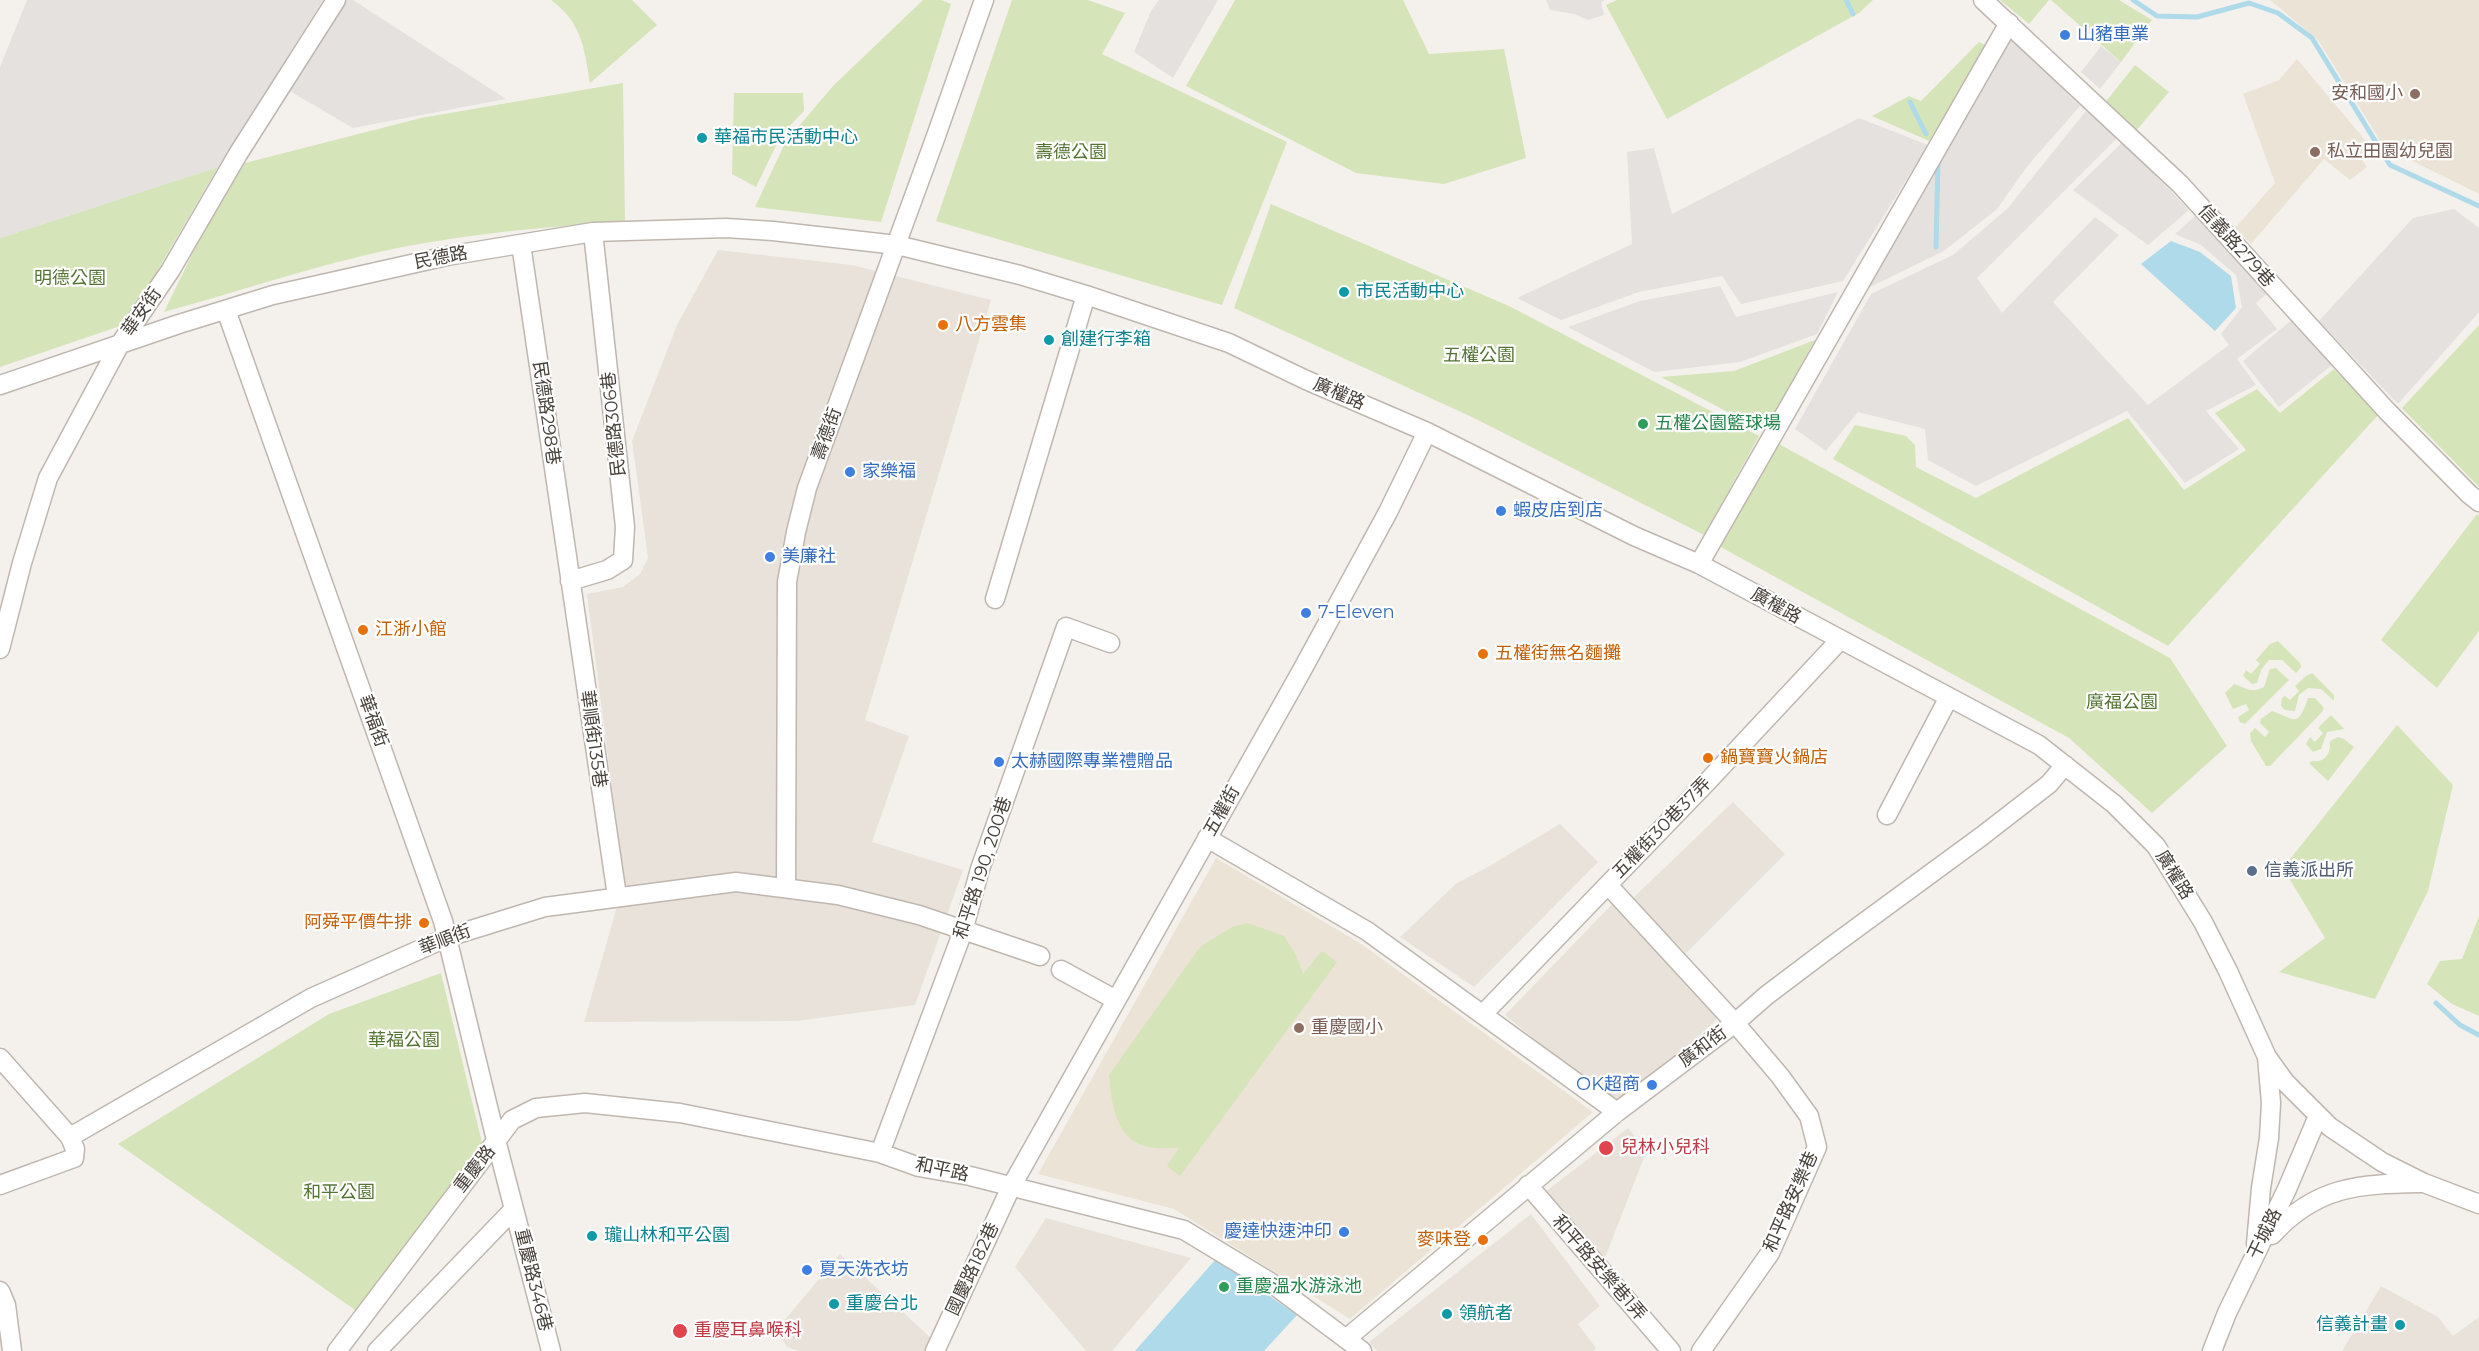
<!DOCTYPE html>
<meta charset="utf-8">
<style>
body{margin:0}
canvas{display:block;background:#f4f1ec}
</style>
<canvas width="2479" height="1351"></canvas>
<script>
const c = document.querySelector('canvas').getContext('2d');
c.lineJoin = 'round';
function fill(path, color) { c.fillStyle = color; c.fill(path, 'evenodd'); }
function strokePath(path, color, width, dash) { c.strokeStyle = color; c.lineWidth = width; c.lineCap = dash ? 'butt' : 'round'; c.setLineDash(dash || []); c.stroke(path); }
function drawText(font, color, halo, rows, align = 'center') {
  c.font = font + ' Montserrat,"Noto Sans TC",sans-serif'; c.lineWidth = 4.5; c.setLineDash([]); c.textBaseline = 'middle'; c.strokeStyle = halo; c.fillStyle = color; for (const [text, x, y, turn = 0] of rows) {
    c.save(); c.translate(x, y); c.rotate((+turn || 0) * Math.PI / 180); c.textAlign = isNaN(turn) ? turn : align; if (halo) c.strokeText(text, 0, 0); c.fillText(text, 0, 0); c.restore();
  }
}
fill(new Path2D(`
 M 718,250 L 852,265 L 991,300 L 865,720 L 909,736 L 872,842 L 963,870 L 915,1005 L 797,1021 L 584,1022 L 624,882 L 587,594 L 623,587 L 640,574 L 648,558 L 632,441 L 677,325 Z
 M 1733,802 L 1785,854 L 1686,953 L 1632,899 Z
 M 1560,824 L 1598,862 L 1474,987 L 1400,937 L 1457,883 L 1486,868 Z
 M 1622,894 L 1731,1007 L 1690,1043 L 1652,1085 L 1615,1105 L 1505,1015 Z
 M 1628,1128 L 1647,1150 L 1603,1263 L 1544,1193 Z
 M 1531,1214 L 1600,1306 L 1578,1324 L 1596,1348 L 1593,1351 L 1377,1351 L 1369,1342 Z
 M 1046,1218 L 1191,1258 L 1112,1351 L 1086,1351 L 1015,1267 Z
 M 840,1254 L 932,1339 L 925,1351 L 799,1351 L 787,1347 L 780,1336 L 783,1322 Z
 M 2381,1286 L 2438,1317 L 2453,1336 L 2479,1317 L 2479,1351 L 2342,1351 Z`), '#e8e2da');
fill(new Path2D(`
 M 2270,0 L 2479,0 L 2479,194 L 2384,147 L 2318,40 Z
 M 2297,59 L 2371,147 L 2361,158 L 2367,167 L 2350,180 L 2324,159 L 2251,244 L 2235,228 L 2275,183 L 2243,94 L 2279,80 Z
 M 1216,858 L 1360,943 L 1593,1112 L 1350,1319 L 1174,1209 L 1038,1174 Z`), '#ece3d7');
fill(new Path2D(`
 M 551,0 L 632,0 L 657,25 L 590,83 C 584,47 582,23 551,0 Z
 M 923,0 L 941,0 L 951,4 L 881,222 L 755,207 L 786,141 L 834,85 Z
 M 1012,0 L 1088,0 L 1125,13 L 1102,54 L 1287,142 L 1222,305 L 936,221 Z
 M 1235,0 L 1403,0 L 1429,54 L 1504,49 L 1526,158 L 1444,184 L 1356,173 L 1186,86 Z
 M 1617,0 L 1873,0 L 1859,13 L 1667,119 L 1606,5 Z
 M 2000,0 L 2049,0 L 2029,24 Z
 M 2051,0 L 2119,0 L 2152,20 L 2121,62 Z
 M 1979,42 L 1987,46 L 1929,141 L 1872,116 L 1909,96 L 1921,101 Z
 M 2135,65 L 2169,92 L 2135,132 L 2104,104 Z
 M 623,83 L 625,221 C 537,228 448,235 362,256 C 295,272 230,294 164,312 L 199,240 L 245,163 L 421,118 Z
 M 734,93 L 803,93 L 804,111 L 781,135 L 756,187 L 732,174 Z
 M 218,167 L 126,324 L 0,367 L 0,238 Z
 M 1271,204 L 1509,306 L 1759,436 L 1704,535 L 1474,418 L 1234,308 Z
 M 2479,325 L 2479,487 L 2402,408 Z
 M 1815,340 L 1764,431 L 1661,377 L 1734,371 Z
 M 2334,369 L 2379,414 L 2168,646 L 1833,459 L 1855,425 L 1906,436 L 1915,445 L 1916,467 L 1976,498 L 2128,418 L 2184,490 L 2246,450 L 2215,413 L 2257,389 L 2280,413 Z
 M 1777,443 L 2170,658 L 2227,746 L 2152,813 L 2069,738 L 1717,545 Z
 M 2477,514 L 2479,516 L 2479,631 L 2437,688 L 2381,640 Z
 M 2278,641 L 2300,663 L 2301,667 L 2296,673 L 2282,660 L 2269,660 L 2261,670 L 2257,683 L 2252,684 L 2243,676 L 2246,670 L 2251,674 L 2260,664 L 2256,660 L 2270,644 Z
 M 2276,668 L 2289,680 L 2245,724 L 2240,722 L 2238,717 L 2249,710 L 2246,704 L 2233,709 L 2225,693 L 2234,684 C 2247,688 2250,694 2264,687 L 2270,669 Z
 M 2312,673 L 2334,695 L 2334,701 L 2321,689 L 2308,688 L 2299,695 L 2295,711 L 2285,710 L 2281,706 L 2282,698 L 2285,696 L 2290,700 L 2299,691 L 2295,686 L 2306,676 Z
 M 2308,698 L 2315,698 L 2324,708 L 2322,712 L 2270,766 L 2266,766 L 2251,741 L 2250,733 L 2255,728 L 2265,737 L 2269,732 L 2260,723 L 2261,719 L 2272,711 C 2295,719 2298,729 2308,698 Z
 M 2331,715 L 2344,729 L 2327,732 L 2321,749 L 2313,752 L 2306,744 L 2310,737 L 2315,742 L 2323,733 L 2318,728 Z
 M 2397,725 L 2453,785 L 2428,891 L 2375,999 L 2279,972 L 2325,938 L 2283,868 Z
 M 2338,737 L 2344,739 L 2354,747 L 2328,781 L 2309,763 L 2312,761 C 2325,763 2331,754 2330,741 Z
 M 2479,916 L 2479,1016 L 2452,1004 L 2427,984 L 2440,961 L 2462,959 Z
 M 1248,923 L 1284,936 L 1296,955 L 1303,974 L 1322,951 L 1337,962 L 1180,1176 L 1167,1166 L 1179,1148 C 1166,1148 1149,1150 1137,1143 C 1114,1131 1111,1098 1109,1075 L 1200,947 L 1232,927 Z
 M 441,973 L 483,1147 L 358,1312 L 118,1144 L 329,1014 Z`), '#d6e4b9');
fill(new Path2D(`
 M 27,0 L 323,0 L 218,167 L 0,238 L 0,67 Z
 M 344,0 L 353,0 L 506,99 L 353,128 L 288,90 Z
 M 1159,0 L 1218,0 L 1173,78 L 1134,52 L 1151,11 Z
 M 1546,0 L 1605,0 L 1601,2 L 1604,15 L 1588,20 L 1574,14 L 1550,10 Z
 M 2010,37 L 2080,106 L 2029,164 L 1997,209 L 1944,251 L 1868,288 Z
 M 2101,46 L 2121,62 L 2100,89 L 2081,72 Z
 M 2086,111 L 2117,138 L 1977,278 L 2002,313 L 2095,217 L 2119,235 L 2053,302 L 2148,405 L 2229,345 L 2221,334 L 2242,307 L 2236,275 L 2201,245 L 2175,234 L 2195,216 L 2270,291 L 2256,303 L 2277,329 L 2237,359 L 2256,385 L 2206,411 L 2239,449 L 2185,483 L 2127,411 L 1976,486 L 1928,460 L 1925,429 L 1858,412 L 1826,451 L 1795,429 L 1871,294 L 1953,255 L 2007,209 Z
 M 1859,118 L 1928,145 L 1843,281 L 1741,304 L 1722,276 L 1639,292 L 1561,320 L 1517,298 L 1632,244 L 1627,152 L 1654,148 L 1672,214 Z
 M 2123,142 L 2189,210 L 2148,245 L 2073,190 Z
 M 2454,209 L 2479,228 L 2479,312 L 2398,404 L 2319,321 L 2413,218 Z
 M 1720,286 L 1736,317 L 1838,292 L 1817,334 L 1740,362 L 1654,372 L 1568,327 L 1640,301 Z
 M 2294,318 L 2332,365 L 2279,407 L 2243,361 Z`), '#e4e1df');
fill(new Path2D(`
 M 2171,241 L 2200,252 L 2231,276 L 2236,308 L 2215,331 L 2141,264 Z
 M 1216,1259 L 1297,1315 L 1264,1351 L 1135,1351 Z`), '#aedaea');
strokePath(new Path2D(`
 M 1846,0 L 1853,14
 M 2133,0 L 2157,16 L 2197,17 L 2249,3 L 2278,13 L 2312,38 L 2390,165 L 2479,206
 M 1910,102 L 1926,134
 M 1936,247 L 1938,159
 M 2436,1003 L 2460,1025 L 2479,1035`), '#aedaea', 5);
const minor = new Path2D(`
 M 1983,0 L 2180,184 L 2387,411 L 2469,494 L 2479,502
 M 521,244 L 617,896
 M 226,310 L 443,921 L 496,1140 L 551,1351
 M 0,385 L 179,324 L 273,295 L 447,256 L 593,232 L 726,228 L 773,231 L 897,245 L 1020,275 L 1086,295 L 1229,343 L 1306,380 L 1427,432 L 1634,536 L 1699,564 L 2039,745 L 2114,804 L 2156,846 L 2203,922 L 2228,971 L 2267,1057 L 2285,1082 L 2330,1127 L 2382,1162 L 2424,1183 L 2479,1204
 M 1699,564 L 2009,23
 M 570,581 L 607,570 L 623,560 L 625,527 L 593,232
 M 995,599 L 1086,295
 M 0,649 L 22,563 L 48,478 L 120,344 L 170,271 L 238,154 L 336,0
 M 1887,815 L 1949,697
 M 1207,838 L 1367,931 L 1617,1112
 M 1608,885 L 1735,1023 L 1780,1076 L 1809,1116 L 1817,1147 L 1770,1253 L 1701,1351
 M 786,888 L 787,582 L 796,532 L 807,488 L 936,136 L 984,0
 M 1061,970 L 1116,1000
 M 1483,1014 L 1709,780 L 1839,641
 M 0,1058 L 70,1137 L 75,1149 L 74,1158 L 0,1185
 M 70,1137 L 311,998 L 448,937 L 545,907 L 736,882 L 838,895 L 919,915 L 1040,956
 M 880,1153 L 963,931 L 980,869 L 1066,627 L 1110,643
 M 1528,1185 L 1671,1351
 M 2272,1235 C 2316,1186 2359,1184 2421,1183
 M 2256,1244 L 2261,1188 L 2269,1138 L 2271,1103 L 2267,1057
 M 0,1291 L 6,1305 L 12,1351
 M 1347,1338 L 1617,1112 L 1735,1023 L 1767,995 L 1832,946 L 1982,836 L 2049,784 L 2065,765
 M 337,1351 L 512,1120 L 536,1108 L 585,1103 L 680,1113 L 880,1153 L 919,1167 L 970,1176 L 1184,1230 L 1270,1282 L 1362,1351
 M 377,1351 L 514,1209
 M 935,1351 L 1011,1187 L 1301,672 L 1388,512 L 1427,432
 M 2212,1351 L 2227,1313 L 2287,1189 L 2318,1116`);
strokePath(minor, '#bfb7af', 21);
strokePath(minor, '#fff', 18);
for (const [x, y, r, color] of [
 [2065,35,6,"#3f7fe0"],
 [2415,94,6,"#8d6e63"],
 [702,138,6,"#0f9aa8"],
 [2315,152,6,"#8d6e63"],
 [1344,292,6,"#0f9aa8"],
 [943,325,6,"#e8710a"],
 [1049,340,6,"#0f9aa8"],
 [1643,424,6,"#2e9e5b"],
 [850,472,6,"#3f7fe0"],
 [1501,511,6,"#3f7fe0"],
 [770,557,6,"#3f7fe0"],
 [1306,613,6,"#3f7fe0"],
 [363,630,6,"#e8710a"],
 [1483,654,6,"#e8710a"],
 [1708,758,6,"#e8710a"],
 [999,762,6,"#3f7fe0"],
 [2252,871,6,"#5c6f8a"],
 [424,923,6,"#e8710a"],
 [1299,1028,6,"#8d6e63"],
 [1652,1085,6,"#3f7fe0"],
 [1606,1148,8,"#e0444e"],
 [1344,1232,6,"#3f7fe0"],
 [592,1236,6,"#0f9aa8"],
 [1483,1240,6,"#e8710a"],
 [807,1270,6,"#3f7fe0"],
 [1224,1287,6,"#2e9e5b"],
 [834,1304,6,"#0f9aa8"],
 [1447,1314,6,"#0f9aa8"],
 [2400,1325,6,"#0f9aa8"],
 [680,1331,8,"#e0444e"]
]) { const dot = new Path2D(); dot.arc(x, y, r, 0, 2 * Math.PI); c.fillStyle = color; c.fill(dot); strokePath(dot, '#fff', 2); }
drawText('18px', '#366cbe', '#fff', [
 ["山豬車業",2077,35],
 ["家樂福",862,472],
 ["蝦皮店到店",1513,511],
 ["美廉社",782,557],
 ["7-Eleven",1318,613],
 ["太赫國際專業禮贈品",1011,762],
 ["OK超商",1640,1085,"right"],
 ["慶達快速沖印",1332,1232,"right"],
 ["夏天洗衣坊",819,1270]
], 'left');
drawText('18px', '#785e54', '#fff', [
 ["安和國小",2403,94,"right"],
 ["私立田園幼兒園",2327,152],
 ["重慶國小",1311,1028]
], 'left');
drawText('18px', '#0d838f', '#fff', [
 ["華福市民活動中心",714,138],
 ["市民活動中心",1356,292],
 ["創建行李箱",1061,340],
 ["瓏山林和平公園",604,1236],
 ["重慶台北",846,1304],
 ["領航者",1459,1314],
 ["信義計畫",2388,1325,"right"]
], 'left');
drawText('18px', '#547532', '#fff', [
 ["壽德公園",1071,153],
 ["明德公園",70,279],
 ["五權公園",1479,356],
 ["廣福公園",2122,703],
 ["華福公園",404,1041],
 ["和平公園",339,1193]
]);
drawText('18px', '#48413a', '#fff', [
 ["信義路279巷",2236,246,48],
 ["民德路",441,258,-11],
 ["華安街",142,312,-55],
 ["廣權路",1339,394,23],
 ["民德路298巷",546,413,82],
 ["民德路306巷",614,424,-96],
 ["壽德街",827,434,-70],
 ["廣權路",1776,606,29],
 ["華福街",373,721,70],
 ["華順街135巷",593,739,82],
 ["五權街",1222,811,-61],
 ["五權街30巷37弄",1662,828,-46],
 ["和平路 190, 200巷",983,868,-72],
 ["廣權路",2174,875,58],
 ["華順街",445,940,-21],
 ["廣和街",1703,1047,-37],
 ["重慶路",475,1169,-52],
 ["和平路",942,1170,12],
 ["和平路安樂巷",1791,1202,-66],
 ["干城路",2265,1234,-64],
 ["和平路安樂巷1弄",1599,1268,49],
 ["國慶路182巷",973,1269,-65],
 ["重慶路346巷",533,1280,76]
]);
drawText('18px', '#c56008', '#fff', [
 ["八方雲集",955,325],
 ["江浙小館",375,630],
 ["五權街無名麵攤",1495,654],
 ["鍋寶寶火鍋店",1720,758],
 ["阿舜平價牛排",412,923,"right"],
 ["麥味登",1471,1240,"right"]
], 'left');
drawText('18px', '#27864d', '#fff', [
 ["五權公園籃球場",1655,424],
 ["重慶溫水游泳池",1236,1287]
], 'left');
drawText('18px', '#4e5e75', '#fff', [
 ["信義派出所",2264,871]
], 'left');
drawText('18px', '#be3a42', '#fff', [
 ["兒林小兒科",1620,1148],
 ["重慶耳鼻喉科",694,1331]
], 'left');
</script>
